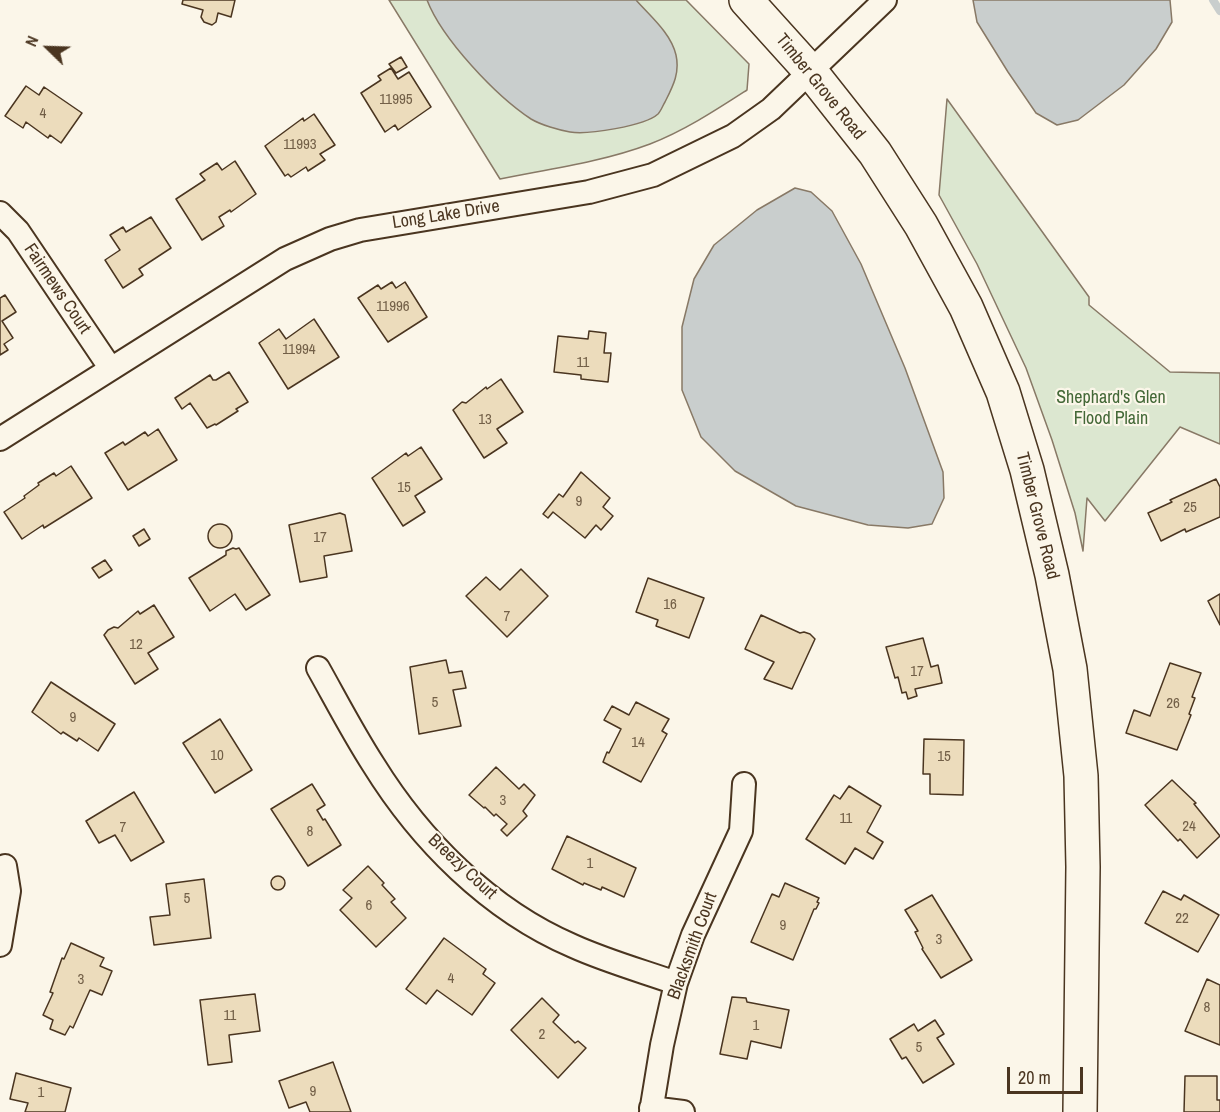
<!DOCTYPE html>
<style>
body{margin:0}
#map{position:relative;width:1220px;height:1112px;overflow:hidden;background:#fbf6e9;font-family:"Archivo Narrow",sans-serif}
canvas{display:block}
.north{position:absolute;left:18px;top:18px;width:60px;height:60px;-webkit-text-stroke:4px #fbf6e9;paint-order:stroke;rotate:293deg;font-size:16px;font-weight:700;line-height:24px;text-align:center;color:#4a3520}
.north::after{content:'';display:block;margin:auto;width:21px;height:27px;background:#4a3520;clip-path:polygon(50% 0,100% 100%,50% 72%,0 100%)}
.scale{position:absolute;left:1007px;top:1067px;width:76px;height:27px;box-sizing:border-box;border:3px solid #4a3520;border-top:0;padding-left:8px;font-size:18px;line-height:21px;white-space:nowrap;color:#4a3520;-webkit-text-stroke:4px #fbf6e9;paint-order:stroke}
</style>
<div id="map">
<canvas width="1220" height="1112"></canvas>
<div class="north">N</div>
<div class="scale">20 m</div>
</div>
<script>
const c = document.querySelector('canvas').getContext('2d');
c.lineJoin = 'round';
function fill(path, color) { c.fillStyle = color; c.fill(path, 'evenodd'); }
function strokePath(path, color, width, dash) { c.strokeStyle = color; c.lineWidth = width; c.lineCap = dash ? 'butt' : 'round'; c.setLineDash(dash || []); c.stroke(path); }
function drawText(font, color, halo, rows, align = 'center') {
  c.font = font + ' "Archivo Narrow",sans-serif'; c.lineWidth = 4.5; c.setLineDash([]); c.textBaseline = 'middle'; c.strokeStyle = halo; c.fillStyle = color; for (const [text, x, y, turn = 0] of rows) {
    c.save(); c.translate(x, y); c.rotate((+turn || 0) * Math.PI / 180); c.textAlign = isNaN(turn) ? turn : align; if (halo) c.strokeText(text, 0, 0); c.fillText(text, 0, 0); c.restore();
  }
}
const green = new Path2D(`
 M 389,0 L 686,0 L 749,64 L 747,90 C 716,110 684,131 650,144 C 602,162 550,169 500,179 Z
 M 947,99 L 1089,297 L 1089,305 L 1170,372 L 1220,373 L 1220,444 L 1180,427 L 1105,521 L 1087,498 L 1083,551 L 1075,513 L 1052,440 L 1026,368 L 977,264 L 939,195 Z`);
fill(green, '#dce7d0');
strokePath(green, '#887966', 1.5);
const water = new Path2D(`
 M 427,0 L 636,0 C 650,16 671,33 676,55 C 680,73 673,86 665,102 C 663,105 661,111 658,114 C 645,126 587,135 570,132 C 559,130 541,125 531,119 C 496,96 442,39 427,0 Z
 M 973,0 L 1170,0 L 1172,22 L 1156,49 L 1124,85 L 1078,120 L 1057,125 L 1036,113 L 1008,72 L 977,22 Z
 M 795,188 L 811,192 L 832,211 L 861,264 L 905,368 L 943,472 L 944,498 L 932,524 L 908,528 L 868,525 L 796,506 L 735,471 L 701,437 L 682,390 L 682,327 L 694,279 L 714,245 L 757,210 Z`);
fill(water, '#c9cecd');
strokePath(water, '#887966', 1.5);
strokePath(new Path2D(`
 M 1213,0 L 1220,11`), '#c9cecd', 8);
const building = new Path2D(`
 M 183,0 L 235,0 L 231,17 L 218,13 L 216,22 L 212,25 L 204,22 L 201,17 L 203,10 L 182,4 Z
 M 401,57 L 407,67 L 396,73 L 389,64 Z
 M 391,68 L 398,79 L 409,72 L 431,107 L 398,130 L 395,125 L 385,132 L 361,93 L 381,80 L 378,76 Z
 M 26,86 L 39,95 L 44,87 L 82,113 L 61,143 L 50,135 L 48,138 L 26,122 L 23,128 L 5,116 Z
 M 314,114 L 335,145 L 320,154 L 325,160 L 308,171 L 306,167 L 291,177 L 288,174 L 285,176 L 265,146 L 303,118 L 304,121 Z
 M 235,161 L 256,194 L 231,212 L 230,210 L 219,217 L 224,226 L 202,240 L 176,199 L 205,180 L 200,174 L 217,163 L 222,170 Z
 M 151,217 L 171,248 L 139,269 L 143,275 L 123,288 L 105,260 L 120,250 L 110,235 L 123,227 L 126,232 Z
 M 392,282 L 396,288 L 405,282 L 427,317 L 388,342 L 358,298 L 378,285 L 381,289 Z
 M 5,295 L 16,312 L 2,321 L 13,338 L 4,344 L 8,350 L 0,355 L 0,298 Z
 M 314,319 L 339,357 L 288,389 L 259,343 L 279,329 L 286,339 Z
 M 589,331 L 606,333 L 604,353 L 611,353 L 608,382 L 581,379 L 581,375 L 554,372 L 558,336 L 588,339 Z
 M 229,372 L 248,402 L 236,409 L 238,411 L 216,425 L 215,424 L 207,428 L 190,403 L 182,409 L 175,398 L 210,375 L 213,380 L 216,380 Z
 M 501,379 L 523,412 L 497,429 L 507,443 L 484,458 L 453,410 L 462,402 L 466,403 L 486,387 L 487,389 Z
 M 158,429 L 177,460 L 128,490 L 105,453 L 123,442 L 125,445 L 145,432 L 148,436 Z
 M 421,447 L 442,479 L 415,496 L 425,512 L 403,526 L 372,478 L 406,453 L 408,456 Z
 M 71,466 L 92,498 L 44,528 L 43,525 L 22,539 L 4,512 L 25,498 L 24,496 L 39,485 L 38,483 L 54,473 L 56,476 Z
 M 581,472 L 610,498 L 603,507 L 613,516 L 601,530 L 596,525 L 585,538 L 553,512 L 548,518 L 543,514 L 559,494 L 563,497 Z
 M 1216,479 L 1220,487 L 1220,517 L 1186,532 L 1185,529 L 1161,541 L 1148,513 L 1172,502 L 1170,500 Z
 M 340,513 L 345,515 L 352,551 L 324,556 L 327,577 L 300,582 L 289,525 Z
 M208 536a12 12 0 1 1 24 0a12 12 0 1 1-24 0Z
 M 144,529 L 150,539 L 139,546 L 133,536 Z
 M 233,548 L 236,549 L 239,548 L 270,595 L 246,610 L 235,594 L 210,611 L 189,578 L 226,555 L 226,551 Z
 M 105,560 L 112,570 L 99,578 L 92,568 Z
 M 521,569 L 548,596 L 507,637 L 466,596 L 486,577 L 500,590 Z
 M 648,578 L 704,598 L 689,638 L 656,626 L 658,620 L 636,612 Z
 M 1220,594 L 1220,625 L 1208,601 Z
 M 154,605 L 174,637 L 148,653 L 158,669 L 135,684 L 104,635 L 108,630 L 114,627 L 118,628 L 138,611 L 140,614 Z
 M 761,615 L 800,633 L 804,632 L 810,634 L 815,639 L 792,689 L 764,679 L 774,662 L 745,649 Z
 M 923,638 L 931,667 L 938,665 L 942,683 L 915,689 L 917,696 L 908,699 L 906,692 L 902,693 L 898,677 L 895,678 L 886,647 Z
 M 446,660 L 449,673 L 462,671 L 466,688 L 453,690 L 461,726 L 419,734 L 410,667 Z
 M 1170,663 L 1201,673 L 1192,697 L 1195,698 L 1189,714 L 1191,715 L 1177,750 L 1126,733 L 1134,710 L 1150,716 Z
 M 51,682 L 115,724 L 98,751 L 79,738 L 77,741 L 63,732 L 61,734 L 32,712 Z
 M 636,702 L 669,719 L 662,731 L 667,734 L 641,782 L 603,762 L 607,752 L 609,753 L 621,729 L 604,720 L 612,706 L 629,715 Z
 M 220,719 L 252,770 L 215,793 L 183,743 Z
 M 924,739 L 964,740 L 963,795 L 930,794 L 930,774 L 923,774 Z
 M 496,767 L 519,789 L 524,784 L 535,795 L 523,811 L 527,816 L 507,836 L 501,830 L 507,824 L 496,814 L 494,816 L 485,807 L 484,808 L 469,795 Z
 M 1172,780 L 1196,803 L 1194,804 L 1220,836 L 1197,858 L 1180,839 L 1178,841 L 1145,805 Z
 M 312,784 L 325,805 L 317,810 L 323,820 L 325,819 L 341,845 L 308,866 L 271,809 Z
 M 849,786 L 881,806 L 867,832 L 883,842 L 873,859 L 855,848 L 845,864 L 806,839 L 834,795 L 840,799 Z
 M 134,792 L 164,842 L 131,861 L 115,835 L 99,843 L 86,821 Z
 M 567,836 L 636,868 L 624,897 L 602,887 L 601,890 L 584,883 L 583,885 L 552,869 Z
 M 368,866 L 384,883 L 382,885 L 395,899 L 391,902 L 406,918 L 376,947 L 340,910 L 352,898 L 343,890 Z
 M271 883a7 7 0 1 1 14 0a7 7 0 1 1-14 0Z
 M 204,879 L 211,938 L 154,945 L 150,917 L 170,915 L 166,884 Z
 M 785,883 L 819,898 L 817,902 L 819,903 L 816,909 L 814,909 L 793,960 L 751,942 L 772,894 L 779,897 Z
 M 1163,891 L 1181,900 L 1184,895 L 1219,915 L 1198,952 L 1145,923 Z
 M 932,895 L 972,960 L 941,978 L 922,949 L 923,948 L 915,932 L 918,931 L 905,910 Z
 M 444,938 L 486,969 L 483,974 L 495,983 L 472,1015 L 437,990 L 426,1004 L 406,989 Z
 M 71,943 L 104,958 L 100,966 L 112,971 L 102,995 L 90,990 L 73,1028 L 70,1026 L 65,1035 L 50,1029 L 53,1020 L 43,1015 L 53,993 L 50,992 L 62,958 L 64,959 Z
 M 1207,979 L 1220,985 L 1220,1045 L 1185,1031 Z
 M 255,994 L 260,1031 L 229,1035 L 232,1062 L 208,1065 L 200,1000 Z
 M 732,997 L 746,998 L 747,1002 L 789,1010 L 781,1048 L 751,1041 L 747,1059 L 720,1054 Z
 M 542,998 L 559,1015 L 553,1022 L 575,1043 L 578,1041 L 586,1048 L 558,1078 L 511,1030 Z
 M 935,1020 L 944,1034 L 937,1038 L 954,1064 L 923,1083 L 906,1057 L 902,1059 L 890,1039 L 914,1024 L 918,1031 Z
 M 333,1062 L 351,1112 L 310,1112 L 306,1102 L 289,1108 L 279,1081 Z
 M 16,1073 L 71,1088 L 65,1112 L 25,1112 L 28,1103 L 10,1099 Z
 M 1185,1076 L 1217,1076 L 1217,1100 L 1220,1100 L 1220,1112 L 1184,1112 Z`);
fill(building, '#ecdcbc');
strokePath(building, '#4a3520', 1.5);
const street = new Path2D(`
 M 0,213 L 18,231 L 111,369
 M 0,439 L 285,259 L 330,239 L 360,230 L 589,192 L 653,175 L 733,136 L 771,109 L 885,0
 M 318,668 C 336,700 353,733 373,764 C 420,840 489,910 573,946 C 606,961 642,971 676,983
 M 0,945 L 9,891 L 5,866
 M 651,1108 L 683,1112
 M 651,1112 L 662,1045 L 676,983 L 693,935 L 741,831 L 744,784`);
const secondary = new Path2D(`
 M 746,0 L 811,72 L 875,153 L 921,225 L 966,307 L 1003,392 L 1027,470 L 1052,575 L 1070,669 L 1081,776 L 1083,867 L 1080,1112`);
strokePath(street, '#4a3520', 26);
strokePath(secondary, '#4a3520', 36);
strokePath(street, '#fbf6e9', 22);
strokePath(secondary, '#fbf6e9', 33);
drawText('15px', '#725f47', null, [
 ["11995",396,100],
 ["4",43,114],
 ["11993",300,145],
 ["11996",393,307],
 ["11994",299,350],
 ["11",583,363],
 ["13",485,420],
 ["15",404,488],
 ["9",579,502],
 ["25",1190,508],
 ["17",320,538],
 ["16",670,605],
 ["7",507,617],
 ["12",136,645],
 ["17",917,672],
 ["5",435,703],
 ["26",1173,704],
 ["9",73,718],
 ["14",638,743],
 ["10",217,756],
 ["15",944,757],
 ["3",503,801],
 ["11",846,819],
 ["24",1189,827],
 ["7",123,828],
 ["8",310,832],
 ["1",590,864],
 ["5",187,899],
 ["6",369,906],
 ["22",1182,919],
 ["9",783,926],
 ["3",939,940],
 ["4",451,979],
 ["3",81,980],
 ["8",1207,1008],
 ["11",230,1016],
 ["1",756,1026],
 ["2",542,1035],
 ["5",919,1048],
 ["9",313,1092],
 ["1",41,1093]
]);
drawText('18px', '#4a3520', '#fbf6e9', [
 ["Timber Grove Road",820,87,51],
 ["Long Lake Drive",446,215,-9],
 ["Fairmews Court",57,289,56],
 ["Timber Grove Road",1037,516,76],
 ["Breezy Court",462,867,43],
 ["Blacksmith Court",693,946,-70]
]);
drawText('18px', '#436837', '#fbf6e9', [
 ["Shephard's Glen",1111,398],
 ["Flood Plain",1111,419]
]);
</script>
